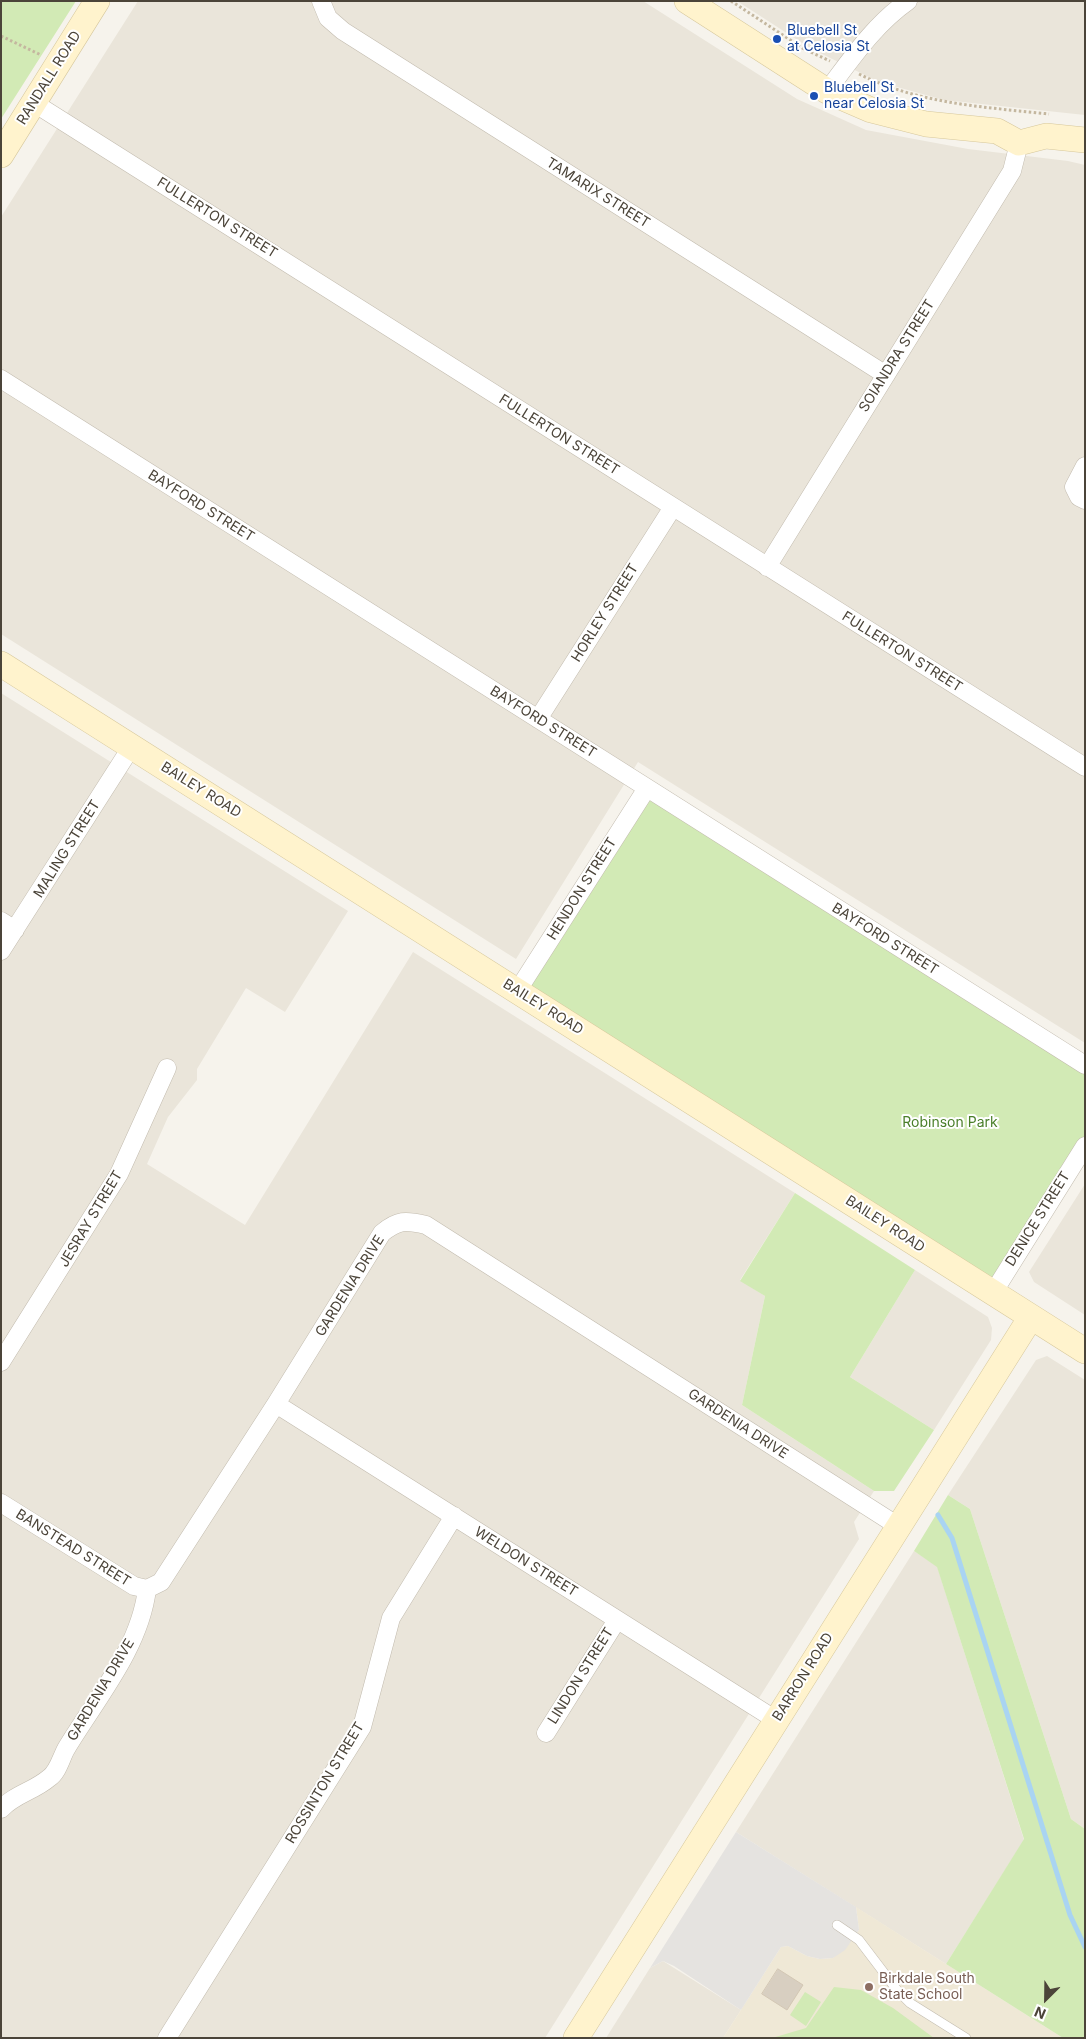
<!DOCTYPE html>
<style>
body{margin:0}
#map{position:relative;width:1086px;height:2039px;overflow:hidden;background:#f6f3ec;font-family:Inter,sans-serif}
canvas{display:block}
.frame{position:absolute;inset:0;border:2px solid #4b4439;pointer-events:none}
.north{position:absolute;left:1021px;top:1974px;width:50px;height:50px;-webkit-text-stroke:4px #fff;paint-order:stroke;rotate:203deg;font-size:14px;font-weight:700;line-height:20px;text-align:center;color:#4b4439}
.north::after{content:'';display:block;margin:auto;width:18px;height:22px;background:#4b4439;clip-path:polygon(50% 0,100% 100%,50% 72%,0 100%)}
</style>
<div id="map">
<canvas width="1086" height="2039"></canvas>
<div class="frame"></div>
<div class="north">N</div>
</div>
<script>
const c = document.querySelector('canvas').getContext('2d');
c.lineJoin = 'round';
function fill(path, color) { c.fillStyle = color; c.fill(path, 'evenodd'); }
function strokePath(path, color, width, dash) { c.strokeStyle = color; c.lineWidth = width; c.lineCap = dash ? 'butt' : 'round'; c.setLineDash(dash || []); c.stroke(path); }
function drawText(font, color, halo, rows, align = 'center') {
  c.font = font + ' Inter,sans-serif'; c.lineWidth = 4; c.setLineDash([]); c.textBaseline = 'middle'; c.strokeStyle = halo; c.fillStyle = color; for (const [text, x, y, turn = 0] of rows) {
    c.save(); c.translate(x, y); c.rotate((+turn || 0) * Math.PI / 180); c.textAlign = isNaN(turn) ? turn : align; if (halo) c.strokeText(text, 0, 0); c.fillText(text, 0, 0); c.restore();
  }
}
fill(new Path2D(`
 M 138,1 L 643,1 L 797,99 L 866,130 L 968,149 L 1068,161 L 1085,165 L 1085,1043 L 638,762 L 516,959 L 1,634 L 1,217 Z
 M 737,1 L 1085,1 L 1085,115 L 944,100 L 879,82 L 810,48 Z
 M 1,693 L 348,911 L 285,1012 L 246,988 L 197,1069 L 197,1080 L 168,1117 L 147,1164 L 245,1225 L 413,952 L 795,1193 L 740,1280 L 765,1296 L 742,1405 L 874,1491 L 854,1522 L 859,1539 L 545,2038 L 1,2038 Z
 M 1085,1184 L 1085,1315 L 1034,1282 L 1029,1272 Z
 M 915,1270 L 988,1317 L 992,1328 L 991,1340 L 934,1430 L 850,1377 Z
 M 1047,1356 L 1085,1380 L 1085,1829 L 1071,1819 L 970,1509 L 948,1495 L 1036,1360 Z
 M 914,1551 L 937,1566 L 1024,1840 L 946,1964 L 736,1832 Z
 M 663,1961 L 741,2010 L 723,2038 L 606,2038 L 650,1968 Z`), '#eae5da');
fill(new Path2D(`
 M 856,1907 L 1063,2038 L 723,2038 L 781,1947 L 788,1946 L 807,1956 L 820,1959 L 833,1958 L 859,1930 Z`), '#efe8d6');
fill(new Path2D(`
 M 1,1 L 76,1 L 1,119 Z
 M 647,788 L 1085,1065 L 1085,1146 L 993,1293 L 518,990 Z
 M 795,1193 L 915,1270 L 850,1377 L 934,1430 L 894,1491 L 874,1491 L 742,1405 L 765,1296 L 740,1281 Z
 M 948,1495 L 970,1509 L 1071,1819 L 1085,1829 L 1085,2038 L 1063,2038 L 946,1964 L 1024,1839 L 937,1567 L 914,1551 Z
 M 834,1987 L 861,1990 L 893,2008 L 934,2038 L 772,2038 L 806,2028 Z
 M 805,1992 L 821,2002 L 806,2026 L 790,2015 Z`), '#d2eab5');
fill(new Path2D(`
 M 736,1832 L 856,1907 L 859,1930 L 845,1950 L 833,1958 L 820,1959 L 807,1956 L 788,1946 L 781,1947 L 741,2010 L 674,1966 L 663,1961 L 650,1968 Z`), '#e5e3e0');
strokePath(new Path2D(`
 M 938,1515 L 952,1538 L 1070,1915 L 1085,1947`), '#a9d4f2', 5);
const building = new Path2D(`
 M 778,1969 L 803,1985 L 787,2010 L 762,1994 Z`);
fill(building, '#d8cfc1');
strokePath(building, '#d3c7b4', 1);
const lane = new Path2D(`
 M 837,1925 L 859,1940 L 897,1990 L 910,2003 L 966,2038`);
const street = new Path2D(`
 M 321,1 L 328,18 L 343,31 L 886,375
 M 827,91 C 852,58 874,25 908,1
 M 34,103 L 1085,767
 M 1,379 L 1085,1065
 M 1085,466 L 1074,487 L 1079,497 L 1085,500
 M 767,567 L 1012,171 L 1019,143
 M 538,719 L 673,507
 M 1,921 L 15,930
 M 1,951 L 132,746
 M 518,990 L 647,788
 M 993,1293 L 1085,1146
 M 1,1362 L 119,1174 L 167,1068
 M 276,1404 L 776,1720
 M 1,1503 L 134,1586 L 147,1589
 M 546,1733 L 617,1620
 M 1,1809 C 15,1794 34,1791 49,1778 C 58,1772 61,1758 66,1749 C 96,1699 140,1648 147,1589 L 161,1582 L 276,1404 L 382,1233 C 398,1220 405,1220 426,1225 L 898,1526
 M 167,2038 L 362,1727 L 391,1618 L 454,1516`);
const secondary = new Path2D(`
 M 687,1 L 827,91 L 871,110 L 926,124 L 997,131 L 1019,143 L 1046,136 L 1085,140
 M 1,155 L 97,1
 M 1,664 L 1085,1351
 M 576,2038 L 1031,1317`);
strokePath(lane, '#c2bbae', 10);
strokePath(street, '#c2bbae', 19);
strokePath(secondary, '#d6c79b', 26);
strokePath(new Path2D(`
 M 731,1 L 804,49 L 830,61
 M 1,36 L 41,55
 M 859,74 C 919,104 984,107 1049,114`), '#c4b79f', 3, [2.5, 2.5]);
strokePath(lane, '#fff', 9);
strokePath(street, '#fff', 18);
strokePath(secondary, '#fff3cd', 25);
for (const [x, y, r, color] of [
 [777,39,5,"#1a4fb4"],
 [814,96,5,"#1a4fb4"],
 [869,1987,5,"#8d6e63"]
]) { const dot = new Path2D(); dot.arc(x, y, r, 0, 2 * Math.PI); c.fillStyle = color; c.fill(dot); strokePath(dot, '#fff', 2); }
drawText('14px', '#164399', '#fff', [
 ["Bluebell St",787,31],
 ["at Celosia St",787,47],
 ["Bluebell St",824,88],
 ["near Celosia St",824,104]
], 'left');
drawText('14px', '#4b4439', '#fff', [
 ["RANDALL ROAD",49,78,-58],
 ["TAMARIX STREET",598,193,32],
 ["FULLERTON STREET",217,218,32],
 ["SOIANDRA STREET",897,356,-58],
 ["FULLERTON STREET",559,435,32],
 ["BAYFORD STREET",201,506,32],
 ["HORLEY STREET",605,613,-58],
 ["FULLERTON STREET",902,652,32],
 ["BAYFORD STREET",543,722,32],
 ["BAILEY ROAD",201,790,32],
 ["MALING STREET",67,849,-58],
 ["HENDON STREET",582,889,-58],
 ["BAYFORD STREET",885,939,32],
 ["BAILEY ROAD",543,1007,32],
 ["JESRAY STREET",91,1219,-59],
 ["DENICE STREET",1038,1219,-58],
 ["BAILEY ROAD",885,1224,33],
 ["GARDENIA DRIVE",350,1286,-58],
 ["GARDENIA DRIVE",738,1424,33],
 ["BANSTEAD STREET",73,1548,32],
 ["WELDON STREET",526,1562,32],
 ["LINDON STREET",581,1676,-58],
 ["BARRON ROAD",803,1677,-58],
 ["GARDENIA DRIVE",101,1690,-59],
 ["ROSSINTON STREET",325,1783,-59]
]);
drawText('14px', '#4a7f2a', '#fff', [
 ["Robinson Park",950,1123]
]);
drawText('14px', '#785e54', '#fff', [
 ["Birkdale South",879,1979],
 ["State School",879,1995]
], 'left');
</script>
